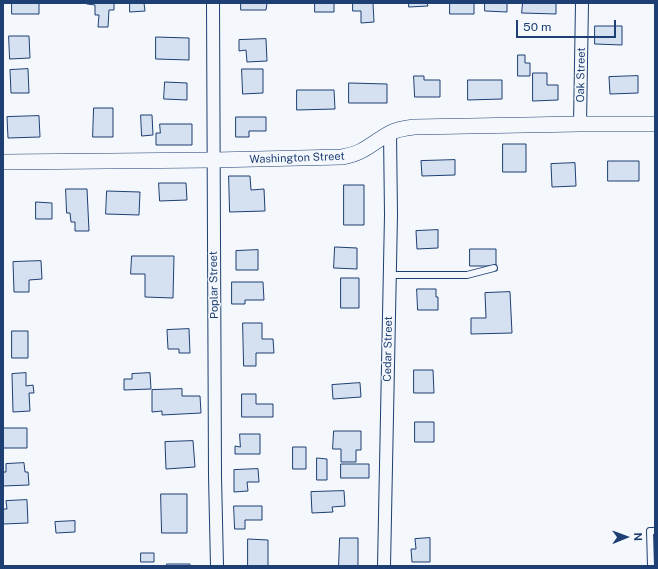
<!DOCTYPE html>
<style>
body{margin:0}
#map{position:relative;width:658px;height:569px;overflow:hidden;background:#f4f7fb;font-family:"Public Sans",sans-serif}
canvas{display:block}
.frame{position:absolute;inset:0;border:4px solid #1d3f73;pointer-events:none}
.north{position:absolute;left:606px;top:517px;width:40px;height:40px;-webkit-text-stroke:3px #f4f7fb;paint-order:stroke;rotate:89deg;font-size:11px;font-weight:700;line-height:16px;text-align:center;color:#1d3f73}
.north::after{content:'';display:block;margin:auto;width:14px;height:18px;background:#1d3f73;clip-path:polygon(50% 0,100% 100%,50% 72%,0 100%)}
.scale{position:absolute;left:516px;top:20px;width:100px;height:18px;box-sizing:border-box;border:2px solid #1d3f73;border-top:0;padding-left:5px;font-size:12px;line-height:14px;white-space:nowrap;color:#1d3f73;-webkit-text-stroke:3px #f4f7fb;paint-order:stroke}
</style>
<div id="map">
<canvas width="658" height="569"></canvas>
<div class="frame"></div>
<div class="north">N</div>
<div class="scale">50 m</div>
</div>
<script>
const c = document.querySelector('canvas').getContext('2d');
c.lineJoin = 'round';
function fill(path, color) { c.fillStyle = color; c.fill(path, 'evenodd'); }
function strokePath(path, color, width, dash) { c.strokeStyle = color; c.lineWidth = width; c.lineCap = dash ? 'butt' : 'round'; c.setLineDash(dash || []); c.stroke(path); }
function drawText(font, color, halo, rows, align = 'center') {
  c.font = font + ' "Public Sans",sans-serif'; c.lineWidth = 3; c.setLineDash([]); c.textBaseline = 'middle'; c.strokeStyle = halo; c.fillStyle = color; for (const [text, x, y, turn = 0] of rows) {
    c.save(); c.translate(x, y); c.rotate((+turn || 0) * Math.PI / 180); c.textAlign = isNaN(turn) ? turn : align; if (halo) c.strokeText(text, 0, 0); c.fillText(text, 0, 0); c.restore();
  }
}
const building = new Path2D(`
 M 12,3 L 39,3 L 39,14 L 12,14 Z
 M 87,3 L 114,3 L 114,10 L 109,10 L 108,27 L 98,27 L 99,15 L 95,15 L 95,5 L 87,4 Z
 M 130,3 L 144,3 L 145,11 L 130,12 Z
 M 241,3 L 267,3 L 266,10 L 241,10 Z
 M 315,3 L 334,3 L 334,12 L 315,12 Z
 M 353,3 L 373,3 L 374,22 L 361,23 L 361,11 L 353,11 Z
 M 409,3 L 427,3 L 428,6 L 409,7 Z
 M 450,3 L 474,3 L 474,14 L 450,14 Z
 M 485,3 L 507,3 L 507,12 L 485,11 Z
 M 523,3 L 556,3 L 556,14 L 522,13 Z
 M 595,26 L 622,26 L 622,45 L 595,44 Z
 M 9,36 L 29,36 L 30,58 L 10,59 Z
 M 156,37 L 189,38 L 189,60 L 156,59 Z
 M 266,39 L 267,61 L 247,62 L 246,50 L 239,51 L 239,40 Z
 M 518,55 L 525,55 L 525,63 L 530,63 L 530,76 L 518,76 Z
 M 28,69 L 29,93 L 11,93 L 10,70 Z
 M 242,69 L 263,69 L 263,93 L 243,94 Z
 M 533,73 L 547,73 L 547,85 L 558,85 L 558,100 L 533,101 Z
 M 414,76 L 424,76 L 424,80 L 440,80 L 440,97 L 415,97 Z
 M 638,76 L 638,93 L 610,94 L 609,77 Z
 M 468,80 L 502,80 L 502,99 L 468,100 Z
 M 165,82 L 187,83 L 187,100 L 164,99 Z
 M 349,83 L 387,84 L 387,103 L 349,103 Z
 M 297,90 L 334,90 L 335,109 L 297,110 Z
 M 94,108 L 113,108 L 113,137 L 93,137 Z
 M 141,115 L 152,115 L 153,135 L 142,136 Z
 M 39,116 L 40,137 L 8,138 L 7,117 Z
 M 236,117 L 266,117 L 266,131 L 249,131 L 249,137 L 236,137 Z
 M 160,124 L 192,124 L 192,145 L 156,145 L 156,133 L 160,133 Z
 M 503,144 L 526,144 L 526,172 L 503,172 Z
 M 455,160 L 455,175 L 422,176 L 421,161 Z
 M 608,161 L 639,161 L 639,181 L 608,181 Z
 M 575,163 L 576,186 L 552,187 L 551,164 Z
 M 229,176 L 250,176 L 251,190 L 264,189 L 265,211 L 230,212 Z
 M 159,183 L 186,183 L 187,200 L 160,201 Z
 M 344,185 L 364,185 L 364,225 L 344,225 Z
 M 66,189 L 87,189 L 89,231 L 75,231 L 75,222 L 71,222 L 70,213 L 67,213 Z
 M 107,191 L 140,192 L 139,215 L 106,214 Z
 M 36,202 L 52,203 L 52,219 L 36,219 Z
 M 438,230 L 438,248 L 417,249 L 416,231 Z
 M 335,247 L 357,248 L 357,269 L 334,268 Z
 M 470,249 L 496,249 L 496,266 L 470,266 Z
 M 258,250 L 258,270 L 236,270 L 236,251 Z
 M 132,256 L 174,256 L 173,298 L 145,297 L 145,274 L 131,274 Z
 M 41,261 L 42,279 L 29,280 L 29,292 L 14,292 L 13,262 Z
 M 341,278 L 359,278 L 359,308 L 341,308 Z
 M 232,282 L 263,282 L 264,300 L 245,300 L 245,304 L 232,304 Z
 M 417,289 L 436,289 L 436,297 L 438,297 L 438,310 L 418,310 Z
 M 510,292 L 512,333 L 471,334 L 471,318 L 486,318 L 485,293 Z
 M 243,323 L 262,323 L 262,339 L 273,339 L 274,353 L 256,353 L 256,366 L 244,366 Z
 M 189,329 L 190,353 L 179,353 L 179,349 L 168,349 L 167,330 Z
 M 12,331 L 28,331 L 28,358 L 12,358 Z
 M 414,370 L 433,370 L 434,393 L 414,393 Z
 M 26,373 L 26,386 L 33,385 L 34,393 L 29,393 L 30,411 L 13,412 L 12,374 Z
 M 150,373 L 151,389 L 124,390 L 124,379 L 132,379 L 132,374 Z
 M 360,383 L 361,397 L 333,399 L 332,385 Z
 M 182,389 L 182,396 L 200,396 L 201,413 L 162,415 L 162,411 L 152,412 L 152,390 Z
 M 242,394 L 256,394 L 256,404 L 273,404 L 273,417 L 242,417 Z
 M 415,422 L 434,422 L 434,442 L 415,442 Z
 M 3,428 L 27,428 L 27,448 L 3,448 Z
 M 334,431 L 361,431 L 361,450 L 356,450 L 356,462 L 341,462 L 341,449 L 333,449 Z
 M 240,434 L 260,434 L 260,454 L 235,454 L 235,446 L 240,447 Z
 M 193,441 L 195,467 L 166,469 L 165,442 Z
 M 293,447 L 306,447 L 306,469 L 293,469 Z
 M 317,458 L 327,459 L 327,480 L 317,480 Z
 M 24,463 L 25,472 L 28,472 L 29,485 L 3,486 L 3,472 L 6,472 L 6,464 Z
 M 341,464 L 369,464 L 369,478 L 341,478 Z
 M 258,469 L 259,482 L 247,482 L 248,491 L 234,492 L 234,470 Z
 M 344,491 L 345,506 L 332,507 L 333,512 L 312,513 L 311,492 Z
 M 161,494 L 187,494 L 187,533 L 162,533 Z
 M 27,500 L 28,523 L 3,524 L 3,509 L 7,509 L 6,501 Z
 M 234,506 L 262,506 L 262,520 L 245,520 L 245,529 L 235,529 Z
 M 75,521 L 75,532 L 56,533 L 55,522 Z
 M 340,538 L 358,538 L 358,566 L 339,566 Z
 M 430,538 L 430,562 L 412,562 L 411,549 L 416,549 L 415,539 Z
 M 248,539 L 268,540 L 268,566 L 248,566 Z
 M 141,553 L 154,553 L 154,562 L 141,562 Z
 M 167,564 L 190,564 L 190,566 L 167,566 Z`);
fill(building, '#d5e0f0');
strokePath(building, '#1d3f73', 1);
const service = new Path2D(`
 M 390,275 L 467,275 L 494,268
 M 651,566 L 650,531 L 655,531`);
const minor = new Path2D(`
 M 213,3 L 215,476 L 217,566
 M 580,124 L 582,3
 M 384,566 L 391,215 L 390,133`);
const tertiary = new Path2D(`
 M 3,162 L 214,160 L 342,157 C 365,153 370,144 390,133 C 397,129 405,128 414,127 L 580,124 L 655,124`);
strokePath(service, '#1d3f73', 8);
strokePath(minor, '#1d3f73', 14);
strokePath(tertiary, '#1d3f73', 16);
strokePath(service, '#f4f7fb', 6);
strokePath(minor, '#f4f7fb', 12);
strokePath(tertiary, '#f4f7fb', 15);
drawText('11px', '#1d3f73', '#f4f7fb', [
 ["Oak Street",581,75,-89],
 ["Washington Street",297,158,-2],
 ["Poplar Street",214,285,-91],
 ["Cedar Street",388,349,-89]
]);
</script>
